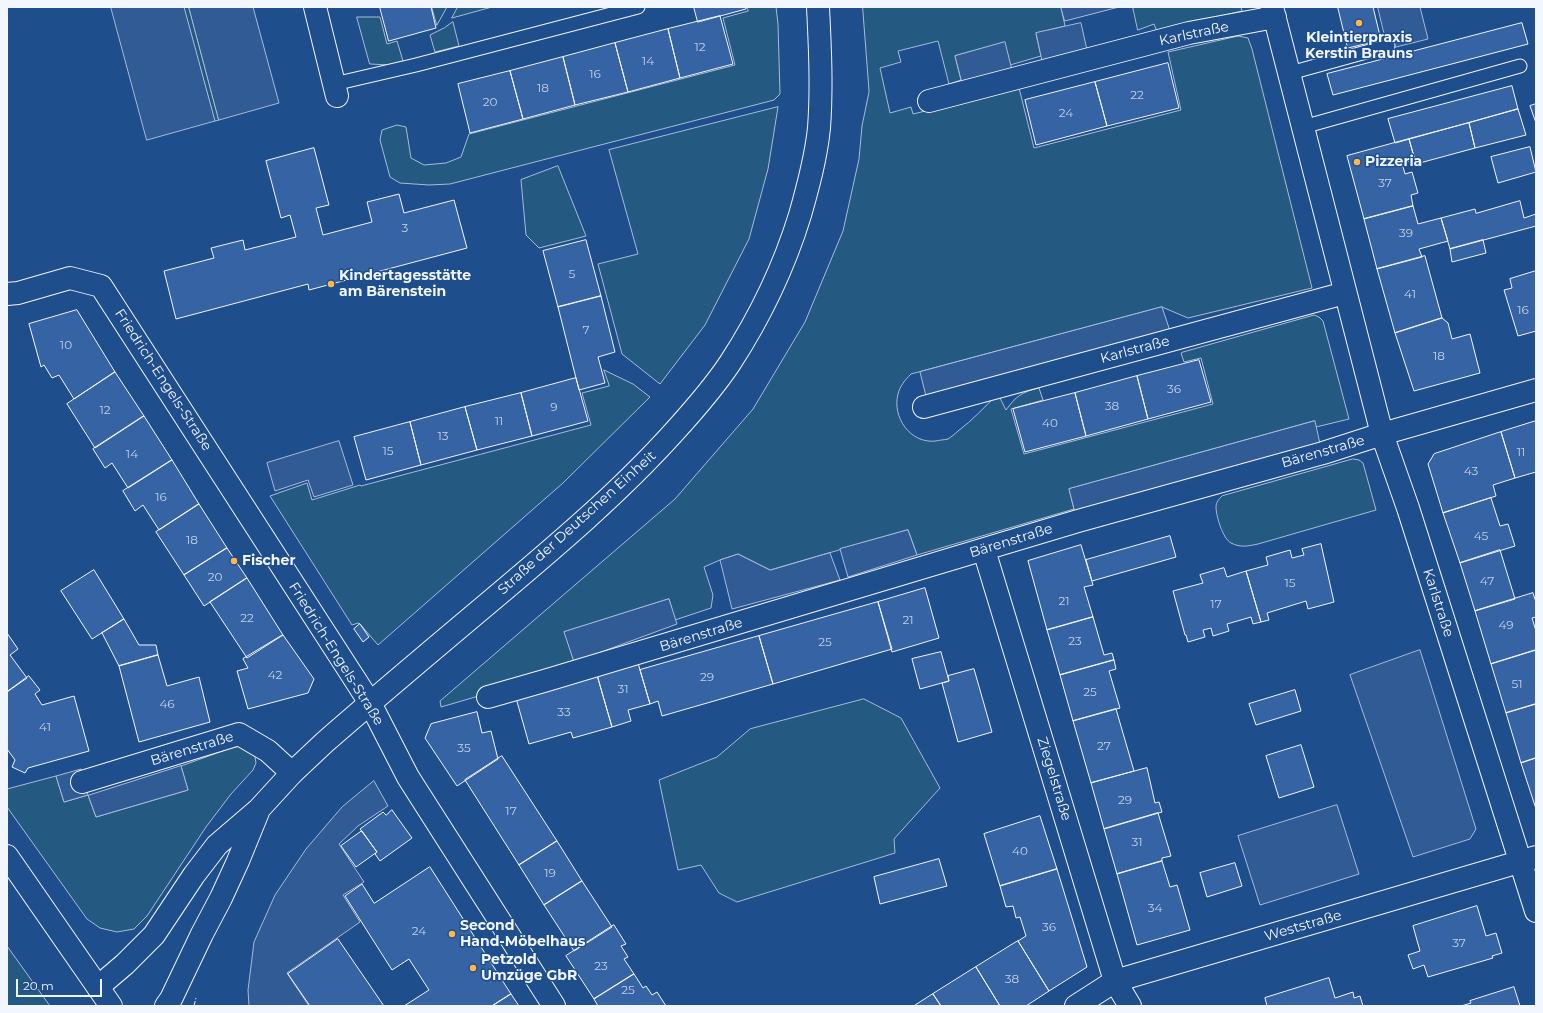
<!DOCTYPE html>
<meta charset="utf-8">
<style>
body{margin:0}
#map{position:relative;width:1543px;height:1013px;overflow:hidden;background:#1f4e8c;font-family:Montserrat,sans-serif}
canvas{display:block}
.frame{position:absolute;inset:0;border:8px solid #f2f6ff;pointer-events:none}
.scale{position:absolute;left:16px;top:979px;width:86px;height:18px;box-sizing:border-box;border:2px solid #f2f6ff;border-top:0;padding-left:5px;font-size:12px;line-height:14px;white-space:nowrap;color:#f2f6ff;-webkit-text-stroke:3px #1f4e8c;paint-order:stroke}
</style>
<div id="map">
<canvas width="1543" height="1013"></canvas>
<div class="frame"></div>
<div class="scale">20 m</div>
</div>
<script>
const c = document.querySelector('canvas').getContext('2d');
c.lineJoin = 'round';
function fill(path, color) { c.fillStyle = color; c.fill(path, 'evenodd'); }
function strokePath(path, color, width, dash) { c.strokeStyle = color; c.lineWidth = width; c.lineCap = dash ? 'butt' : 'round'; c.setLineDash(dash || []); c.stroke(path); }
function drawText(font, color, halo, rows, align = 'center') {
  c.font = font + ' Montserrat,sans-serif'; c.lineWidth = 3; c.setLineDash([]); c.textBaseline = 'middle'; c.strokeStyle = halo; c.fillStyle = color; for (const [text, x, y, turn = 0] of rows) {
    c.save(); c.translate(x, y); c.rotate((+turn || 0) * Math.PI / 180); c.textAlign = isNaN(turn) ? turn : align; if (halo) c.strokeText(text, 0, 0); c.fillText(text, 0, 0); c.restore();
  }
}
const green = new Path2D(`
 M 184,7 L 189,7 L 219,120 L 215,121 Z
 M 432,7 L 447,7 L 437,25 Z
 M 458,7 L 492,7 L 452,18 Z
 M 747,7 L 776,7 L 778,24 L 780,94 L 774,100 L 450,184 L 429,185 L 400,183 L 390,177 L 380,140 L 382,130 L 397,125 L 406,127 L 411,158 L 424,165 L 446,163 L 461,157 L 469,134 L 735,65 L 723,18 L 748,11 Z
 M 863,7 L 1061,7 L 1065,26 L 1036,34 L 1041,56 L 1010,65 L 1004,43 L 955,56 L 961,80 L 949,84 L 938,41 L 898,51 L 901,62 L 880,68 L 890,113 L 911,107 L 913,114 L 1019,88 L 1034,148 L 1181,110 L 1168,52 L 1238,36 L 1248,38 L 1252,49 L 1312,288 L 1188,318 L 1162,307 L 911,374 C 905,380 900,386 898,394 C 892,417 910,444 936,441 C 939,440 944,440 948,439 C 951,437 955,434 958,431 C 973,420 984,407 998,394 L 1006,410 C 1016,396 1022,392 1039,388 L 1043,400 L 1011,409 L 1024,454 L 1213,404 L 1201,358 L 1184,362 L 1181,353 L 1183,352 L 1314,315 L 1319,317 L 1323,321 L 1349,419 L 1316,427 L 1314,421 L 1069,489 L 1074,509 L 917,555 L 908,530 L 770,570 L 738,554 L 720,560 L 704,567 L 713,595 L 711,608 L 675,620 L 669,599 L 565,632 L 574,662 L 482,695 L 441,707 L 440,701 L 675,499 L 753,409 L 805,322 L 843,231 L 859,159 L 862,126 L 869,92 Z
 M 1133,7 L 1241,7 L 1242,11 L 1157,32 L 1154,24 L 1138,30 Z
 M 357,17 L 380,17 L 387,44 L 397,41 L 403,61 L 389,65 L 370,64 Z
 M 453,22 L 459,46 L 435,52 L 430,35 L 444,28 Z
 M 778,107 L 768,169 L 749,239 L 705,325 L 660,384 L 622,354 L 598,264 L 638,254 L 609,150 Z
 M 558,166 L 586,236 L 539,248 L 526,235 L 521,180 Z
 M 604,370 L 633,384 L 650,397 L 563,483 L 378,645 L 360,624 L 358,623 L 352,625 L 270,496 L 307,483 L 312,500 L 360,485 L 361,486 L 591,425 L 582,393 L 609,386 Z
 M 1353,459 L 1359,460 L 1363,463 L 1376,510 L 1258,544 C 1248,546 1241,548 1231,543 C 1223,539 1216,516 1216,507 C 1216,502 1219,499 1222,496 Z
 M 864,699 L 901,718 L 940,788 L 894,839 L 895,853 L 737,902 L 719,893 L 701,865 L 678,870 L 659,780 L 717,757 L 750,729 Z
 M 241,746 L 251,750 L 255,757 L 256,763 L 253,770 L 231,794 L 206,827 L 147,916 L 134,929 L 117,932 L 100,928 L 87,919 L 7,807 L 7,789 L 56,776 L 64,802 L 88,795 L 96,817 L 188,790 L 181,766 L 231,748 Z
 M 7,946 L 50,1006 L 7,1006 Z`);
fill(green, '#245a82');
strokePath(green, '#a8bbd7', 1);
const parking = new Path2D(`
 M 111,7 L 184,7 L 215,121 L 147,140 Z
 M 189,7 L 253,7 L 279,103 L 219,120 Z
 M 1061,7 L 1119,7 L 1065,21 Z
 M 1378,7 L 1420,7 L 1428,39 L 1388,49 Z
 M 1081,23 L 1089,59 L 1044,70 L 1036,33 Z
 M 1005,42 L 1014,78 L 964,91 L 955,56 Z
 M 1162,307 L 1170,331 L 926,396 L 920,372 Z
 M 1315,421 L 1320,444 L 1075,512 L 1074,509 L 1069,489 Z
 M 339,441 L 353,485 L 314,497 L 308,480 L 275,491 L 267,463 Z
 M 908,530 L 917,555 L 848,577 L 840,549 Z
 M 830,553 L 840,580 L 732,609 L 720,560 L 738,554 L 770,570 Z
 M 669,599 L 677,624 L 574,662 L 564,632 Z
 M 1420,650 L 1476,829 L 1470,839 L 1413,857 L 1350,675 Z
 M 181,766 L 188,790 L 96,817 L 88,795 L 64,802 L 56,776 L 81,769 L 88,795 Z
 M 374,781 L 388,806 L 358,826 L 339,844 L 364,882 L 343,895 L 360,922 L 287,973 L 309,1006 L 249,1006 L 248,990 L 254,942 L 275,895 L 306,849 L 342,807 Z
 M 1337,805 L 1359,874 L 1260,905 L 1238,836 Z`);
fill(parking, '#305b95');
strokePath(parking, '#a8bbd7', 1);
const building = new Path2D(`
 M 380,7 L 431,7 L 436,28 L 389,41 Z
 M 694,7 L 746,7 L 746,9 L 698,22 Z
 M 1338,7 L 1373,7 L 1381,40 L 1348,48 Z
 M 720,16 L 733,64 L 680,78 L 668,29 Z
 M 1522,23 L 1528,44 L 1333,95 L 1327,74 Z
 M 668,29 L 680,78 L 628,92 L 615,43 Z
 M 615,43 L 628,92 L 575,105 L 563,57 Z
 M 563,57 L 575,105 L 523,119 L 510,71 Z
 M 1168,63 L 1179,108 L 1107,126 L 1095,82 Z
 M 510,71 L 523,119 L 470,133 L 458,84 Z
 M 1095,82 L 1107,126 L 1036,145 L 1025,100 Z
 M 1512,86 L 1518,109 L 1395,143 L 1388,119 Z
 M 1536,104 L 1536,123 L 1530,106 Z
 M 1518,109 L 1526,135 L 1475,148 L 1469,123 Z
 M 1469,123 L 1475,148 L 1416,164 L 1409,139 Z
 M 1409,139 L 1415,160 L 1402,163 L 1405,174 L 1412,172 L 1418,193 L 1411,195 L 1413,206 L 1364,219 L 1347,156 Z
 M 1530,147 L 1536,172 L 1498,183 L 1491,157 Z
 M 314,148 L 329,205 L 316,208 L 323,235 L 372,222 L 367,202 L 399,194 L 404,213 L 454,200 L 467,248 L 309,290 L 308,284 L 176,319 L 164,271 L 214,258 L 211,248 L 243,240 L 245,250 L 296,237 L 290,215 L 281,218 L 266,161 Z
 M 1520,201 L 1524,218 L 1536,214 L 1536,226 L 1450,249 L 1441,218 L 1475,209 L 1476,213 Z
 M 1413,206 L 1418,224 L 1441,218 L 1448,241 L 1419,249 L 1422,257 L 1377,269 L 1364,219 Z
 M 586,240 L 601,296 L 558,307 L 543,251 Z
 M 1483,240 L 1486,253 L 1452,262 L 1450,249 Z
 M 1425,256 L 1442,318 L 1395,333 L 1377,269 Z
 M 1536,271 L 1536,331 L 1518,336 L 1504,290 L 1512,288 L 1510,279 Z
 M 601,296 L 615,352 L 598,357 L 605,383 L 579,390 L 558,307 Z
 M 77,310 L 115,372 L 74,399 L 59,375 L 52,378 L 44,365 L 41,367 L 29,324 Z
 M 1442,318 L 1448,323 L 1452,339 L 1470,334 L 1480,373 L 1414,391 L 1395,333 Z
 M 1199,360 L 1211,402 L 1148,419 L 1137,376 Z
 M 115,372 L 144,416 L 95,448 L 67,404 Z
 M 1137,376 L 1148,419 L 1086,436 L 1075,393 Z
 M 576,378 L 588,421 L 532,436 L 521,393 Z
 M 521,393 L 532,436 L 477,450 L 465,407 Z
 M 1075,393 L 1086,436 L 1025,452 L 1013,409 Z
 M 465,407 L 477,450 L 421,465 L 410,422 Z
 M 144,416 L 172,460 L 128,488 L 112,463 L 105,468 L 93,449 Z
 M 1536,421 L 1536,472 L 1515,478 L 1501,432 Z
 M 410,422 L 421,465 L 366,480 L 354,437 Z
 M 1501,432 L 1515,478 L 1493,485 L 1496,496 L 1443,513 L 1428,464 L 1434,454 Z
 M 172,460 L 199,504 L 159,530 L 143,505 L 135,511 L 123,491 Z
 M 1491,498 L 1500,526 L 1508,524 L 1515,546 L 1460,563 L 1443,513 Z
 M 199,504 L 227,548 L 184,575 L 156,532 Z
 M 1170,536 L 1176,557 L 1092,581 L 1086,560 Z
 M 1321,544 L 1334,602 L 1308,609 L 1306,601 L 1267,613 L 1269,620 L 1261,622 L 1246,571 L 1268,565 L 1266,557 L 1290,550 L 1292,558 L 1304,555 L 1302,549 Z
 M 1081,545 L 1093,585 L 1084,587 L 1093,617 L 1047,630 L 1028,561 Z
 M 227,548 L 247,578 L 204,606 L 184,575 Z
 M 1500,550 L 1515,599 L 1475,611 L 1460,563 Z
 M 1224,568 L 1227,577 L 1246,571 L 1261,622 L 1253,624 L 1251,617 L 1227,624 L 1229,631 L 1213,636 L 1211,628 L 1203,630 L 1205,637 L 1188,642 L 1186,635 L 1185,635 L 1173,591 L 1203,583 L 1200,575 Z
 M 94,570 L 124,619 L 92,639 L 61,591 Z
 M 247,578 L 283,635 L 247,658 L 210,602 Z
 M 925,588 L 939,638 L 892,652 L 878,602 Z
 M 1533,593 L 1536,602 L 1536,617 L 1532,618 L 1536,631 L 1536,650 L 1491,664 L 1475,611 Z
 M 878,602 L 892,649 L 773,684 L 759,636 Z
 M 1093,617 L 1104,655 L 1112,653 L 1114,660 L 1060,675 L 1047,630 Z
 M 124,619 L 139,645 L 156,645 L 158,655 L 119,666 L 102,633 Z
 M 360,624 L 369,637 L 363,642 L 354,629 Z
 M 7,633 L 18,649 L 10,655 L 27,678 L 7,692 Z
 M 283,635 L 314,679 L 308,693 L 248,709 L 237,671 L 248,668 L 243,659 Z
 M 759,636 L 773,684 L 662,716 L 658,701 L 650,704 L 640,670 Z
 M 1536,650 L 1536,704 L 1506,713 L 1491,664 Z
 M 941,652 L 949,681 L 920,689 L 912,659 Z
 M 158,655 L 167,686 L 199,677 L 210,722 L 139,742 L 119,666 Z
 M 1114,660 L 1116,669 L 1109,671 L 1120,708 L 1073,721 L 1060,675 Z
 M 638,663 L 650,704 L 628,710 L 631,721 L 612,727 L 597,675 Z
 M 974,669 L 992,732 L 958,742 L 942,683 L 949,681 L 948,676 Z
 M 597,675 L 612,727 L 573,738 L 571,732 L 529,744 L 516,698 Z
 M 29,676 L 40,690 L 35,694 L 42,705 L 74,696 L 89,751 L 28,768 L 25,773 L 12,767 L 15,760 L 7,749 L 7,692 Z
 M 1295,690 L 1301,711 L 1256,725 L 1249,704 Z
 M 1536,704 L 1536,758 L 1521,763 L 1506,713 Z
 M 1116,709 L 1134,771 L 1091,783 L 1073,721 Z
 M 477,712 L 482,733 L 491,731 L 498,759 L 457,786 L 425,738 L 431,724 Z
 M 1301,745 L 1314,787 L 1279,798 L 1266,756 Z
 M 502,756 L 557,841 L 519,865 L 465,780 Z
 M 1536,758 L 1536,809 L 1521,763 Z
 M 1147,768 L 1155,803 L 1159,802 L 1162,812 L 1104,829 L 1091,783 Z
 M 392,810 L 412,838 L 380,861 L 375,854 L 377,852 L 360,829 L 383,812 L 386,815 Z
 M 1158,813 L 1171,856 L 1162,858 L 1162,861 L 1117,874 L 1104,829 Z
 M 1040,816 L 1057,869 L 1000,886 L 984,834 Z
 M 362,831 L 377,852 L 356,867 L 341,846 Z
 M 557,841 L 582,881 L 544,905 L 519,865 Z
 M 939,859 L 947,886 L 880,904 L 874,877 Z
 M 1162,861 L 1170,887 L 1177,885 L 1190,930 L 1137,945 L 1117,874 Z
 M 1235,863 L 1242,886 L 1207,897 L 1200,873 Z
 M 430,867 L 511,994 L 492,1006 L 404,1006 L 429,990 L 409,959 L 392,970 L 345,896 L 362,884 L 374,903 Z
 M 1057,869 L 1087,967 L 1049,991 L 1018,941 L 1026,936 L 1020,917 L 1016,918 L 1013,906 L 1006,907 L 1000,886 Z
 M 582,881 L 612,927 L 574,951 L 544,905 Z
 M 1477,906 L 1486,936 L 1496,933 L 1502,953 L 1492,956 L 1493,958 L 1428,977 L 1424,965 L 1413,969 L 1408,955 L 1420,951 L 1413,926 Z
 M 614,925 L 626,944 L 621,946 L 628,957 L 624,959 L 634,974 L 594,999 L 566,956 Z
 M 338,939 L 384,1006 L 310,1006 L 288,974 Z
 M 1018,941 L 1049,991 L 1026,1006 L 1000,1006 L 976,967 Z
 M 976,967 L 1000,1006 L 941,1006 L 933,994 Z
 M 634,974 L 643,988 L 646,986 L 652,995 L 657,992 L 666,1006 L 598,1006 L 594,999 Z
 M 1329,978 L 1335,998 L 1353,992 L 1354,998 L 1360,996 L 1363,1006 L 1267,1006 L 1265,998 Z
 M 1514,987 L 1520,1006 L 1461,1006 L 1471,1003 L 1470,1001 Z
 M 511,994 L 519,1006 L 492,1006 Z
 M 933,994 L 941,1006 L 914,1006 Z`);
fill(building, '#3563a3');
strokePath(building, '#f2f6ff', 1);
const lane = new Path2D(`
 M 1290,73 L 1388,46
 M 334,84 L 416,65 L 638,7
 M 1303,127 L 1520,66`);
const street = new Path2D(`
 M 315,7 L 337,96
 M 1272,7 L 1382,434 L 1408,508 L 1536,911
 M 929,101 L 1189,33 L 1275,17
 M 7,294 L 18,293 L 70,278 L 101,286 L 354,678 L 370,703 L 408,777 L 554,1006
 M 924,407 L 1345,293
 M 984,550 L 1115,981 L 1130,1006
 M 488,697 L 544,681 L 1078,521 L 1323,453 L 1382,434 L 1536,390
 M 82,782 L 239,734 L 268,751 L 292,773
 M 1076,1006 L 1115,981 L 1536,857`);
const secondary = new Path2D(`
 M 98,987 L 125,964 L 154,935 L 194,875 L 217,845 L 259,809 L 292,773 L 325,742 C 380,694 436,647 492,600 C 555,547 619,493 674,432 C 694,410 714,387 730,363 C 760,317 784,267 800,215 C 808,187 816,158 819,128 C 822,88 820,47 818,7
 M 166,1006 L 171,999 L 202,934 L 221,898 L 238,861 L 258,812`);
const primary = new Path2D(`
 M 7,856 L 111,1006`);
strokePath(lane, '#f2f6ff', 15);
strokePath(street, '#f2f6ff', 24);
strokePath(secondary, '#f2f6ff', 24);
strokePath(primary, '#f2f6ff', 24);
strokePath(lane, '#1f4e8c', 13);
strokePath(street, '#1f4e8c', 22);
strokePath(secondary, '#1f4e8c', 22);
strokePath(primary, '#1f4e8c', 22);
strokePath(new Path2D(`
 M 194,1006 L 196,998`), '#f2f6ff', 1, [5, 2]);
for (const [x, y, r, color] of [
 [1359,23,4,"#ffb74d"],
 [1357,162,4,"#ffb74d"],
 [331,284,4,"#ffb74d"],
 [234,561,4,"#ffb74d"],
 [452,934,4,"#ffb74d"],
 [473,968,4,"#ffb74d"]
]) { const dot = new Path2D(); dot.arc(x, y, r, 0, 2 * Math.PI); c.fillStyle = color; c.fill(dot); strokePath(dot, '#1f4e8c', 1.5); }
drawText('12px', '#c3d1e8', null, [
 ["12",700,47],
 ["14",648,61],
 ["16",595,74],
 ["18",543,88],
 ["22",1137,95],
 ["20",490,102],
 ["24",1066,113],
 ["37",1385,183],
 ["3",405,228],
 ["39",1406,233],
 ["5",572,274],
 ["41",1410,294],
 ["16",1523,310],
 ["7",586,330],
 ["10",66,345],
 ["18",1439,356],
 ["36",1174,389],
 ["38",1112,406],
 ["9",554,407],
 ["12",105,410],
 ["11",499,421],
 ["40",1050,423],
 ["13",443,436],
 ["15",388,451],
 ["11",1521,452],
 ["14",132,454],
 ["43",1471,471],
 ["16",161,497],
 ["45",1481,536],
 ["18",192,540],
 ["20",215,577],
 ["47",1487,581],
 ["15",1290,583],
 ["21",1064,601],
 ["17",1216,604],
 ["22",247,618],
 ["21",908,620],
 ["49",1506,625],
 ["23",1075,641],
 ["25",825,642],
 ["42",275,675],
 ["29",707,677],
 ["51",1517,684],
 ["31",623,689],
 ["25",1090,692],
 ["46",167,704],
 ["33",564,712],
 ["41",45,727],
 ["27",1104,746],
 ["35",464,748],
 ["29",1125,800],
 ["17",511,811],
 ["31",1137,842],
 ["40",1020,851],
 ["19",550,873],
 ["34",1155,908],
 ["36",1049,927],
 ["24",419,931],
 ["37",1459,943],
 ["23",601,966],
 ["38",1012,979],
 ["25",628,990]
]);
drawText('14px', '#f2f6ff', '#1f4e8c', [
 ["Karlstraße",1194,34,-12],
 ["Karlstraße",1135,350,-15],
 ["Friedrich-Engels-Straße",163,380,57],
 ["Bärenstraße",1323,452,-16],
 ["Straße der Deutschen Einheit",577,523,-42],
 ["Bärenstraße",1011,541,-17],
 ["Karlstraße",1438,603,72],
 ["Bärenstraße",701,635,-17],
 ["Friedrich-Engels-Straße",336,654,58],
 ["Bärenstraße",192,749,-17],
 ["Ziegelstraße",1054,779,73],
 ["Weststraße",1303,926,-16]
]);
drawText('bold 14px', '#f2f6ff', '#1f4e8c', [
 ["Kleintierpraxis",1359,38,"center"],
 ["Kerstin Brauns",1359,54,"center"],
 ["Pizzeria",1365,162],
 ["Kindertagesstätte",339,276],
 ["am Bärenstein",339,292],
 ["Fischer",242,561],
 ["Second",460,926],
 ["Hand-Möbelhaus",460,942],
 ["Petzold",481,960],
 ["Umzüge GbR",481,976]
], 'left');
</script>
